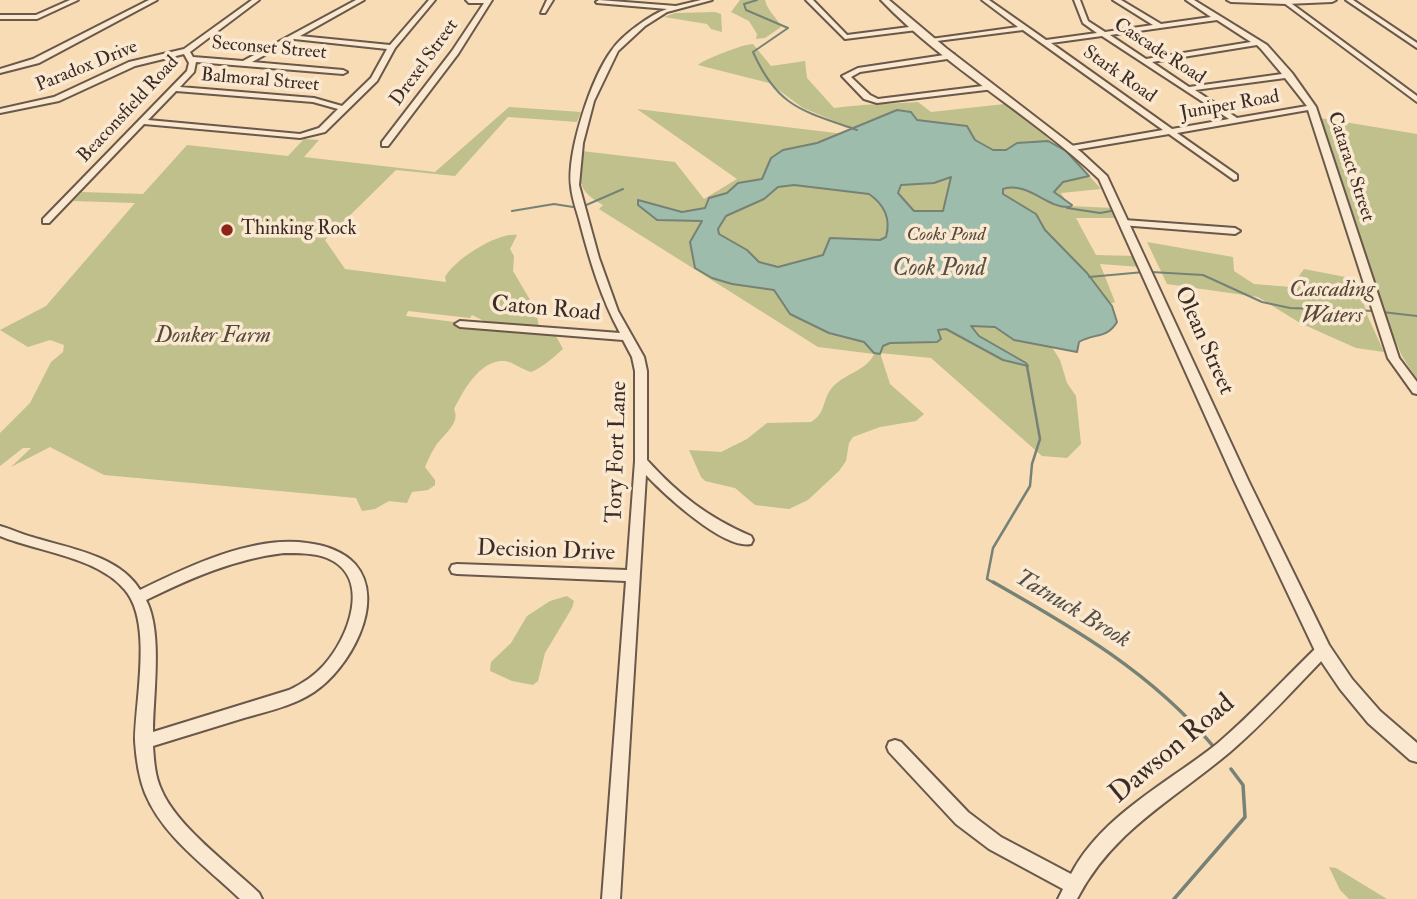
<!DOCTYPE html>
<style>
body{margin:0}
canvas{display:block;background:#f7dcb6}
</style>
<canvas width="1417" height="899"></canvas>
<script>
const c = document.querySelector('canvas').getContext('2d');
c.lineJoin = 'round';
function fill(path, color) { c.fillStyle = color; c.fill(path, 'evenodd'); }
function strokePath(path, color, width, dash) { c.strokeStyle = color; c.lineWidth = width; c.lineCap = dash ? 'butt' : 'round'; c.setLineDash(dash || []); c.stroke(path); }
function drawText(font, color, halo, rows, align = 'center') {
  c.font = font + ' "IM FELL Double Pica",serif'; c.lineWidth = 7; c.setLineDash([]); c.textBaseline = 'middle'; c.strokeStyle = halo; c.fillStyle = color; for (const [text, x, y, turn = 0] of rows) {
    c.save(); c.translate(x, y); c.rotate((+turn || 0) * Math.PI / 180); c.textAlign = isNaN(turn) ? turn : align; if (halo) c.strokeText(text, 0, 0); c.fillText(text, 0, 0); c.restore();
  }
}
fill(new Path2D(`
 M 740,0 L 765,0 C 768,12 777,17 781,27 L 765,38 L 756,39 L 757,34 L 749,21 L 731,12 Z
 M 715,12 L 721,14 L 722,32 L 711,29 L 707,24 L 664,17 L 675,13 Z
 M 753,44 L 771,66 L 805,61 L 807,78 L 834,108 C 862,104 890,104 918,102 L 931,112 L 1005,104 L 1072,157 L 1101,189 L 1061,193 L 1069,206 L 1113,208 L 1117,218 L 1076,218 L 1096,255 L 1136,256 L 1141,267 L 1100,264 L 1115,302 L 1076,315 L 1050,344 L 1060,360 L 1067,383 L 1076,396 L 1081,444 L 1067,458 L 1042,456 L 931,358 L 880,353 L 890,384 L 924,414 L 916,421 L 880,427 L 853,437 L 849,443 L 846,461 L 839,471 L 808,500 L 789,509 L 755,505 L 735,488 L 705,481 L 701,477 L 689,450 L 721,452 L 747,439 L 767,423 L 811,422 C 826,413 822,401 831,389 C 842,374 867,371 874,354 L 818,347 L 599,209 L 603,205 C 576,190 579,180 582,151 L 675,162 L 704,199 L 737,179 L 637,109 L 844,134 L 851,131 L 852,128 L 803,108 L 769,83 L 698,65 C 702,60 746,43 753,44 Z
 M 509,107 L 581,112 L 577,122 L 508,117 L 455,176 L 396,170 L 325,240 L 345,269 L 446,282 L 445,277 C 455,259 498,232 517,235 L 510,249 L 514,256 L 513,271 L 536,310 L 539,327 L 549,335 L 556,336 L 563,349 C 554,357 542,368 531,372 C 523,370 513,362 505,361 C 480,359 463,391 454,409 C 461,424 443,434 435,447 C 431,453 428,460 425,467 L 435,480 L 435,485 L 428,490 L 412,492 L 407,503 L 389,501 L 375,509 L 362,511 L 356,498 L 104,475 L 50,447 L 11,467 L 31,448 L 23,448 L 0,466 L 0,433 L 30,403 L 51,362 L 63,352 L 64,345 L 50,340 L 28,347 L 0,330 L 46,306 L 135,203 L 73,201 L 82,192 L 143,194 L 187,145 L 288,156 L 304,139 L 319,140 L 304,157 L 435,172 ZM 408,311 L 470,318 L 472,315 L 496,327 L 406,316 Z
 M 1320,118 L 1417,134 L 1417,380 L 1402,356 L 1385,317 Z
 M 1147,242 L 1233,257 L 1234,271 L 1254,284 L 1291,287 L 1304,269 L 1356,279 L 1368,317 L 1384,352 L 1356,348 L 1338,340 L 1300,323 L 1258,297 L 1167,284 Z
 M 567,596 L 574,601 L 572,608 L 545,653 L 538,681 L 533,685 L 512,681 L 490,671 L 491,662 L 511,643 L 527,616 L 550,601 Z
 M 1329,867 L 1336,868 L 1387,899 L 1349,899 L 1340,890 Z`), '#bfc08c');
const water = new Path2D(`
 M 897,110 L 911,112 L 917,120 L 967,126 L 975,140 L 993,150 L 1006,150 L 1017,143 L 1048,141 L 1066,151 L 1089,176 L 1063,182 L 1054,192 L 1072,205 L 1070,207 C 1047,209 1029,181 1003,189 L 1003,194 L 1036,214 L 1045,230 L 1087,273 L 1112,306 L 1117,322 C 1107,339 1094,333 1079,342 L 1077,352 L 1014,340 L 995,327 L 971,326 L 979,336 L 1026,363 L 1028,366 L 1003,360 L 946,329 L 938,330 L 941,339 L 937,342 L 890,343 L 883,346 L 880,354 L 874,353 L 864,342 L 829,333 L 790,314 L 774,290 L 732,284 L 712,278 L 695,268 L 690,242 L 702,221 L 657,220 L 638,205 L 638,200 L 682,212 L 705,208 L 709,198 L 727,193 L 738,183 L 762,179 L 771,158 L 783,150 L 817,143 ZM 951,177 L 943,211 L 914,211 L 898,193 L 901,185 L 934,183 ZM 794,185 L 869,194 C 885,205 891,219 886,237 L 880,240 L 830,238 L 823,255 L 778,267 L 759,262 L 747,250 L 719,234 L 718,229 L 726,216 L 764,199 L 778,187 Z`);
fill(water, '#9ebcab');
strokePath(water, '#768276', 2);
strokePath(new Path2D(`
 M 757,0 L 744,4 L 746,10 L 788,28 L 753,52 C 778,108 803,111 857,130
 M 584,206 L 623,189
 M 1067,208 L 1100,213 L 1111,211
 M 512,211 L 554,204 L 573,207
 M 1151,272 L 1203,275 L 1262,302 L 1290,308 L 1375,311
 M 1089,277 L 1144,272
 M 1382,312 L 1417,316`), '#768276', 2);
strokePath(new Path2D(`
 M 996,584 L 987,579 L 993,548 L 1030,486 L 1032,464 L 1040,439 L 1027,366`), '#768276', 2.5);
strokePath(new Path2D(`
 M 993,582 C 1074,628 1152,673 1213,746
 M 1174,899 L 1245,817 L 1243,785 L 1231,769`), '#768276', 3.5);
const minor = new Path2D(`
 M 70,0 L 78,0 L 37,19 L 0,19 L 0,15 L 36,15 Z
 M 149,0 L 157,0 L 39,63 L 0,73 L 0,69 L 33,59 Z
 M 252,0 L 259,0 L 190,52 L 193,57 L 243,61 L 356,0 L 364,0 L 300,36 L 390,45 L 429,0 L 435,0 L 395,48 L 377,81 L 325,132 L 300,138 L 144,124 L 49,223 L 43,223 L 43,219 L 187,71 L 189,63 L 184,54 L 135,66 L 59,101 L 0,113 L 0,109 L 54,97 L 129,62 L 184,49 ZM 294,39 L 387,49 L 371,78 L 342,106 L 314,98 L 180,87 L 194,72 L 196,62 L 343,74 L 347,72 L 343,70 L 252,62 ZM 176,91 L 313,102 L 338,109 L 319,128 L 300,134 L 148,120 Z
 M 466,0 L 492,0 L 458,54 L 388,146 L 382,146 L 382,142 L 452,51 L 484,3 L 469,3 Z
 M 547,0 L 553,0 L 545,13 L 541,13 Z
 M 599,0 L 676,6 L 701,0 L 712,0 L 667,12 L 645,26 L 618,51 L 594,101 L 583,143 L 579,185 L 599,258 L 618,311 L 644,357 L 647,371 L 647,460 C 679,495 707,517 751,536 L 753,540 L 751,544 C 724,550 664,494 646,475 L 620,899 L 602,899 L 626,581 L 457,574 L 452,573 L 450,569 L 452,565 L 457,564 L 627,570 L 635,461 L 635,371 L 632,357 L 623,340 L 460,327 L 455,324 L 460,321 L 620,333 C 601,298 590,261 580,223 C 577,211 572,199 571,186 C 567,152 591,78 612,50 C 621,36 651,14 667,9 L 597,3 L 596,2 Z
 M 806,0 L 813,0 L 847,35 L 917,26 L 920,28 L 917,30 L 845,39 Z
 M 982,0 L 989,0 L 1046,40 L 1097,33 L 1083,23 L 1074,0 L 1080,0 L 1088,21 L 1105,32 L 1153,25 L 1113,0 L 1121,0 L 1161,24 L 1211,17 L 1186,0 L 1194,0 L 1267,45 L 1292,73 L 1316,107 L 1399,358 L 1417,382 L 1417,394 L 1413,393 L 1388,358 L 1308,110 L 1177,133 L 1237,175 L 1237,179 L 1234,180 L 1169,134 L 1068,151 L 1068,147 L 1071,146 L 1163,130 L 1023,30 L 929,42 L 927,41 L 931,39 L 1018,27 ZM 1217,20 L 1251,42 L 1146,59 L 1110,35 ZM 1102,36 L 1229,119 L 1172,129 L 1051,43 ZM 1257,45 L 1261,49 L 1282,74 L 1189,87 L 1152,62 ZM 1285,78 L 1307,106 L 1237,118 L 1195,90 Z
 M 1346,0 L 1353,0 L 1417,43 L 1417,48 Z
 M 1284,1 L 1288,1 L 1417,96 L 1417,102 L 1284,3 Z
 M 951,54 L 954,54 L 954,58 L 860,72 L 851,77 L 870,95 L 878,99 L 991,85 L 995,87 L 994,89 L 877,103 L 864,99 L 842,76 L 858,68 Z
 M 1124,220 L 1235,228 L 1240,231 L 1235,234 L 1121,225 L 1121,221 Z
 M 0,526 C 11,529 21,534 32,537 C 67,548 119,555 140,590 C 187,567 253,535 307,543 C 324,545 343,551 355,564 C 388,602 348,670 314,692 C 293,706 268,711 244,718 C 214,727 183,737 153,746 C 154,761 155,776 161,789 C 176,826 230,865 259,893 L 262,899 L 240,899 C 207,867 163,837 145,793 C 139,778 136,757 135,741 C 135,701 153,623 125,590 C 98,557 39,552 0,536 ZM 284,553 C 299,553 314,553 327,558 C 373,577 348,639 324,665 C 314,676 302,684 289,690 L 153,732 C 153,696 163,632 146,600 C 191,578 234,559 284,553 Z
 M 1323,644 L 1328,646 L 1330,650 L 1328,654 C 1296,687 1265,722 1230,752 C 1173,800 1112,831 1077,899 L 1058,899 L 1063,889 L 989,849 L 956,824 L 889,752 L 887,747 L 889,742 L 895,740 L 901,742 L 968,812 L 1001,837 L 1071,874 C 1102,815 1168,783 1218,743 C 1253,713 1285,678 1318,646 Z`);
const tertiary = new Path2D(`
 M 881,0 L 889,0 L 946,48 L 1081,152 L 1107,176 L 1249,482 L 1329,645 L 1352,679 L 1380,711 L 1417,743 L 1417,762 L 1410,760 L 1368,723 L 1340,689 L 1317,655 L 1235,482 L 1099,179 C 1031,114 946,68 881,0 Z
 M 1227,0 L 1336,0 L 1332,2 L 1286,4 L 1231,2 Z`);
strokePath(minor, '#6a584a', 4);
strokePath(tertiary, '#6a584a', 4);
fill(minor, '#fae8d0');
fill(tertiary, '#fae8d0');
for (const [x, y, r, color] of [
 [227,230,7,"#8f2418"]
]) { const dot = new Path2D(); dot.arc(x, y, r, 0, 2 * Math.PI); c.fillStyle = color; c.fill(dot); strokePath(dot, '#fae8d0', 2.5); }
drawText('19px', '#3b2c26', '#fae8d0', [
 ["Seconset Street",269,49,5],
 ["Cascade Road",1159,52,33],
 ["Drexel Street",425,63,-54],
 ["Paradox Drive",87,67,-22],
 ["Stark Road",1119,75,35],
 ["Balmoral Street",260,81,5],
 ["Juniper Road",1230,106,-10],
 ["Beaconsfield Road",129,110,-47],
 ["Cataract Street",1350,167,72]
]);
drawText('19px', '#3b2c26', '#fae8d0', [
 ["Thinking Rock",241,230]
], 'left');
drawText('italic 19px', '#554a3a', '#fae8d0', [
 ["Cooks Pond",946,236]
]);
drawText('italic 23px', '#554a3a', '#fae8d0', [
 ["Cascading",1332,291],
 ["Waters",1332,317],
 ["Donker Farm",213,337]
]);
drawText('23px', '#3b2c26', '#fae8d0', [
 ["Caton Road",546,310,5],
 ["Olean Street",1203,341,66],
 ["Tory Fort Lane",618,452,-88],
 ["Decision Drive",546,552,2]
]);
drawText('italic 24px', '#545047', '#fae8d0', [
 ["Cook Pond",939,270],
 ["Tatnuck Brook",1072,610,31]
]);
drawText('28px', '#3b2c26', '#fae8d0', [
 ["Dawson Road",1173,750,-40]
]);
</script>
